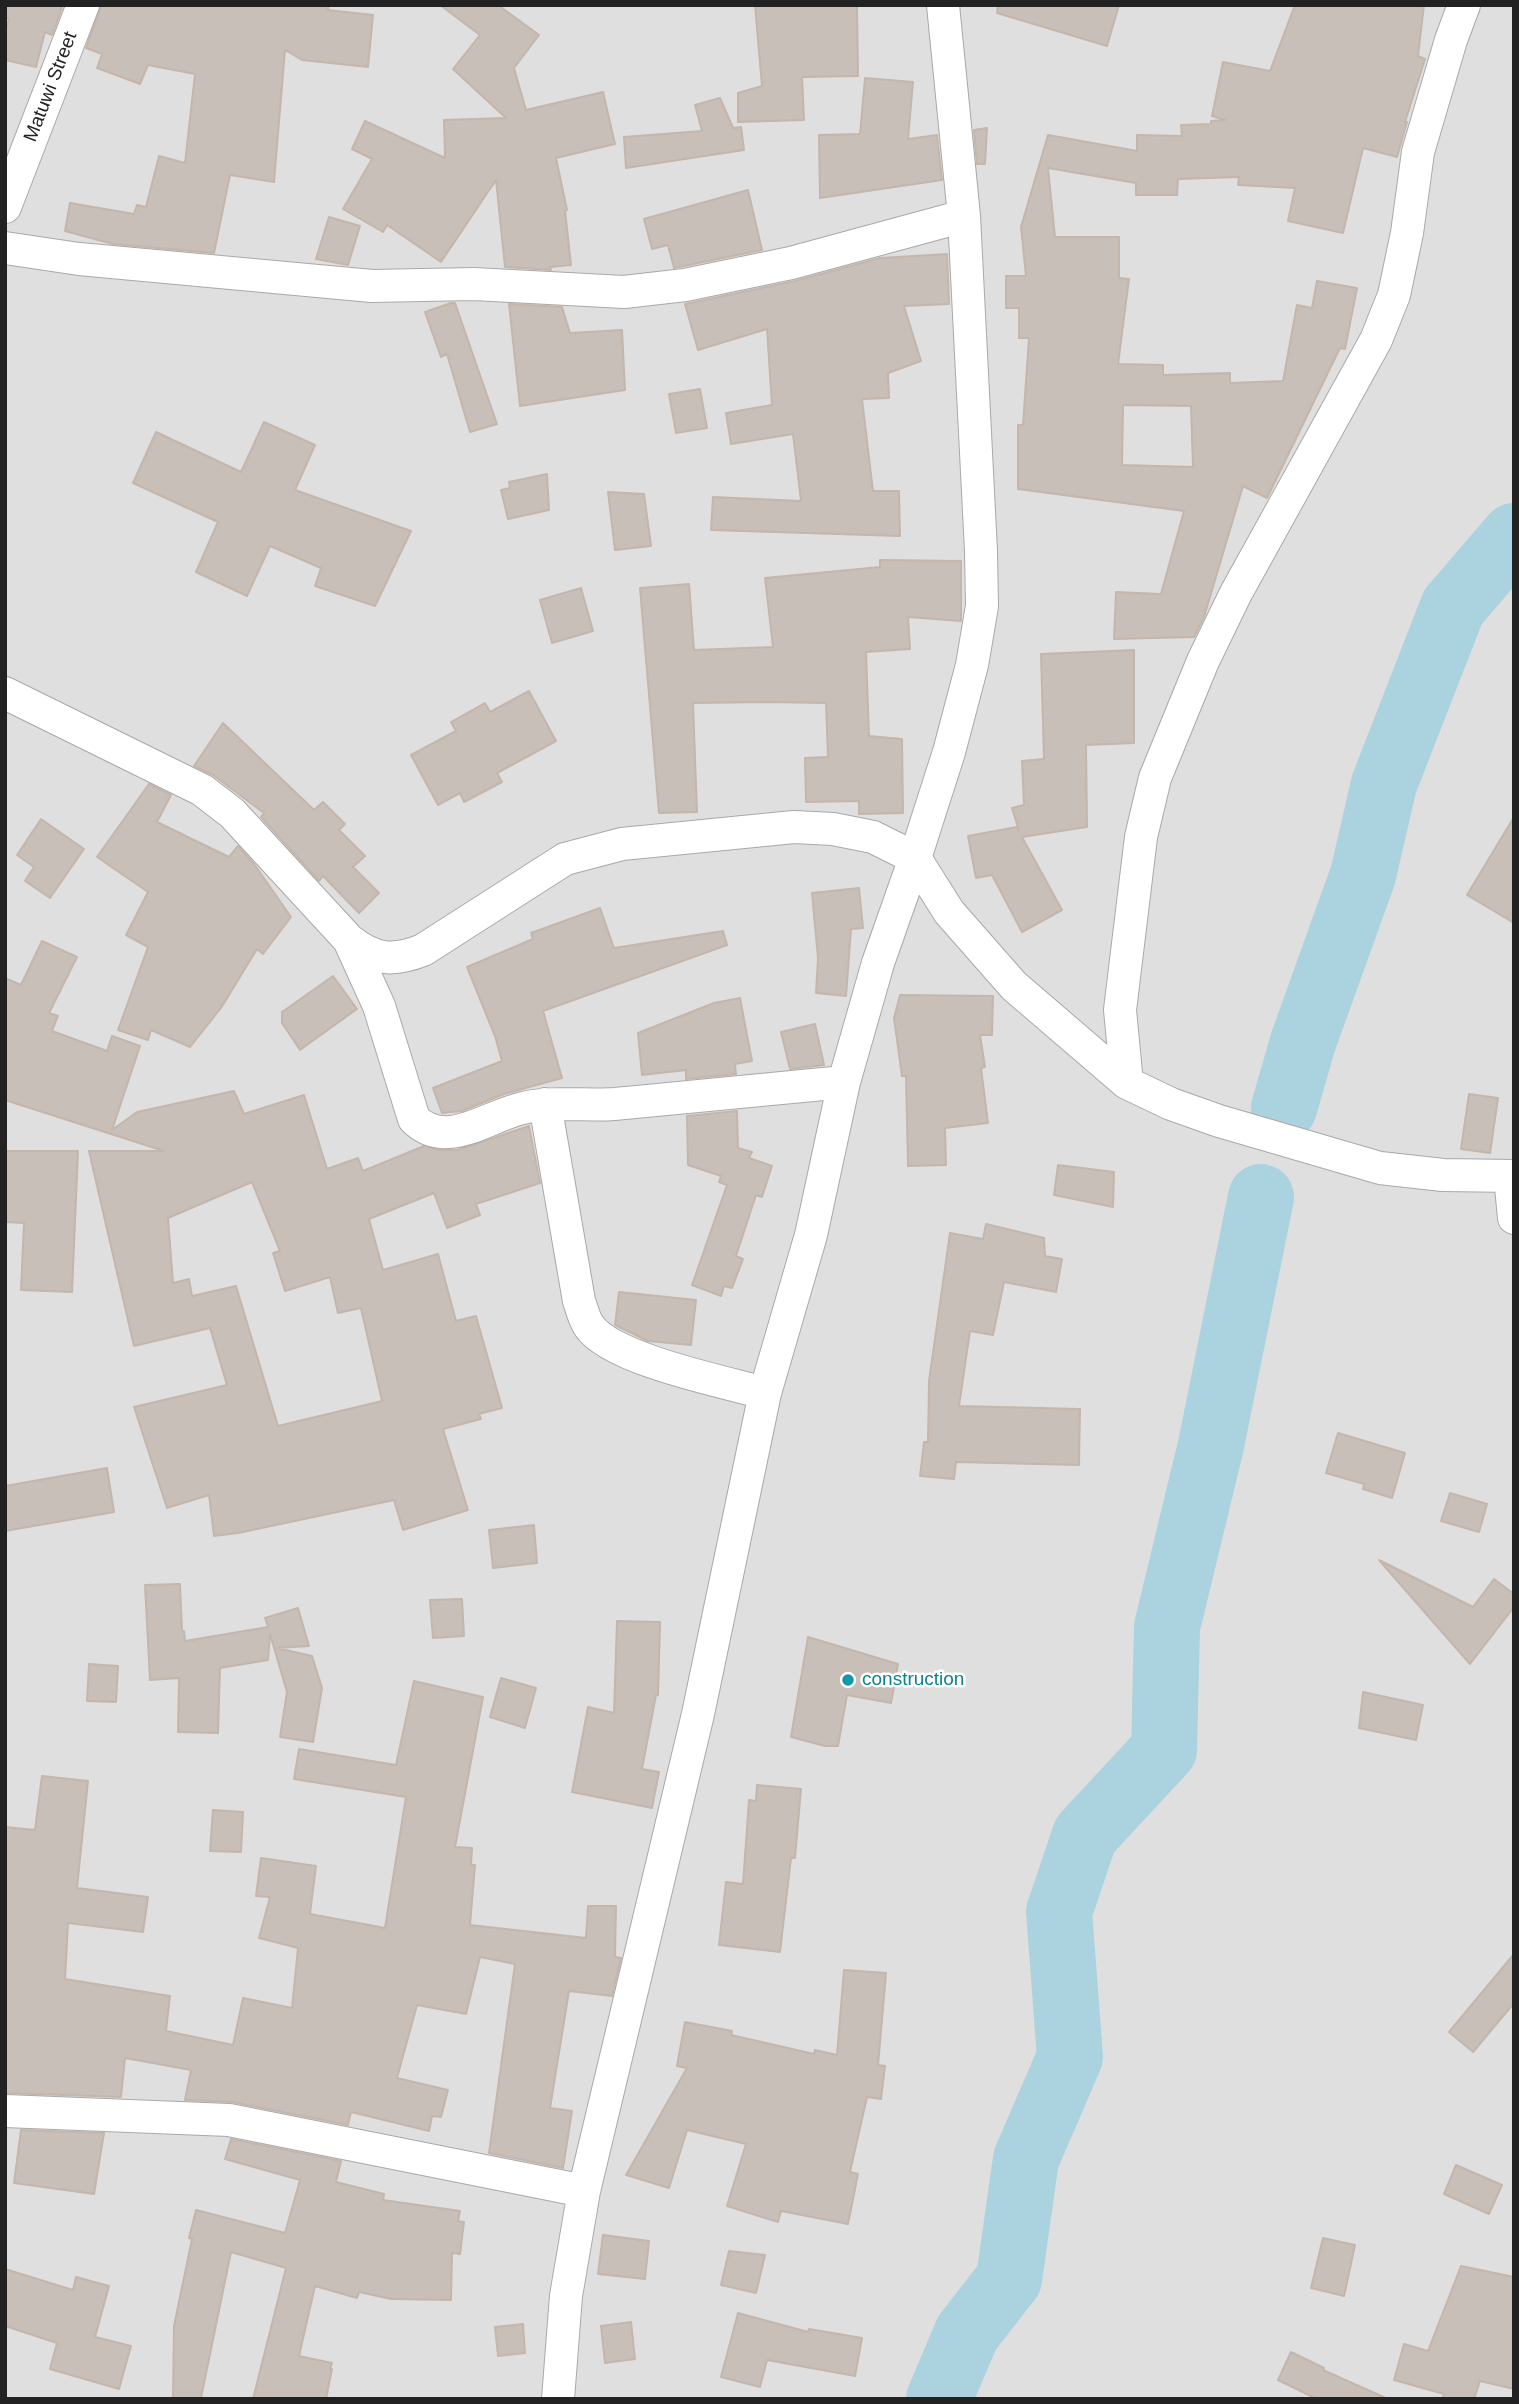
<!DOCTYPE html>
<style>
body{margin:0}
#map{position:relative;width:1519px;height:2404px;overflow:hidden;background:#f2efe9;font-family:Helvetica,sans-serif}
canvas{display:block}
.frame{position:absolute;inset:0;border:7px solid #222;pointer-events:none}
</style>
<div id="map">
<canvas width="1519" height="2404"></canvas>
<div class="frame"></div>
</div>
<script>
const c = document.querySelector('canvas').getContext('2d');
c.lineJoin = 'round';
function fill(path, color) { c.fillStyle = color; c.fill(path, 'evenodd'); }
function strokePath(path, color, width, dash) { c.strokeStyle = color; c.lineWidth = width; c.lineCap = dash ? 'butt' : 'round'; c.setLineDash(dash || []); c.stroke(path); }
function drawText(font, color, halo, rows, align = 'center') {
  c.font = font + ' Helvetica,sans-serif'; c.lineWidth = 5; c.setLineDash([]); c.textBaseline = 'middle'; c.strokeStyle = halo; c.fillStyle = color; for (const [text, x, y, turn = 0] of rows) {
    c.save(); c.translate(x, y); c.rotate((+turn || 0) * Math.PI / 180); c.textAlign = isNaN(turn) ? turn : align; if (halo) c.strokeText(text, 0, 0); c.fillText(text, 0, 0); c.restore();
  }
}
fill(new Path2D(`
 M 5,5 L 1514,5 L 1514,2399 L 5,2399 Z`), '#e0dfdf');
strokePath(new Path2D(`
 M 1284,1108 L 1303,1042 L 1363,875 L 1384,784 L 1453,607 L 1514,536
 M 939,2399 L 967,2333 L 1009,2279 L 1026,2159 L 1070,2057 L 1059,1912 L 1085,1835 L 1164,1750 L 1167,1627 L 1211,1445 L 1261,1197`), '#aad3df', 66);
const building = new Path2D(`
 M 5,5 L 63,5 L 52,35 L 45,32 L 36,67 L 5,60 L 5,34 L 9,19 L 5,17 Z
 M 101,5 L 329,5 L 328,10 L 373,15 L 368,67 L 302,60 L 285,50 L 274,182 L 230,175 L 214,253 L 113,244 L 65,231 L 70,203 L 134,214 L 137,205 L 146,207 L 159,156 L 185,163 L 195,74 L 148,65 L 140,84 L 97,68 L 102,54 L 86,48 Z
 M 440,5 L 498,5 L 539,35 L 514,68 L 526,110 L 603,92 L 615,144 L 556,158 L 567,210 L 565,210 L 571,265 L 550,267 L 551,270 L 505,267 L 496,180 L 441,262 L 387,225 L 383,232 L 343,209 L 372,159 L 352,149 L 365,121 L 445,158 L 444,120 L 506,118 L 453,69 L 480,35 Z
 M 755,5 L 857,5 L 858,76 L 802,77 L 804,120 L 738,122 L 738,93 L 762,86 Z
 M 998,5 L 1119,5 L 1107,46 L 997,13 Z
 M 1295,5 L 1424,5 L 1418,56 L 1425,59 L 1405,122 L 1407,122 L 1397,157 L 1363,148 L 1343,233 L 1288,221 L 1295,188 L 1238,185 L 1239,177 L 1178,179 L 1177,195 L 1136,195 L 1136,183 L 1048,168 L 1055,237 L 1119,237 L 1119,278 L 1129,279 L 1118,364 L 1163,365 L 1163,375 L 1230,373 L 1230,383 L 1283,381 L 1297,305 L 1312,308 L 1317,281 L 1357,288 L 1345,349 L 1340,348 L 1267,498 L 1243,486 L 1204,617 L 1194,637 L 1114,639 L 1116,592 L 1161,594 L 1184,511 L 1018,489 L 1018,425 L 1023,425 L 1029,338 L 1019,338 L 1019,308 L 1006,308 L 1006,276 L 1026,276 L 1021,227 L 1048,135 L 1137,151 L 1137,135 L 1182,136 L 1181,125 L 1211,124 L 1211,121 L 1225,120 L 1212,116 L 1223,62 L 1270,71 ZM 1123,405 L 1191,406 L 1193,467 L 1122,465 Z
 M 865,78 L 913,82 L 908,139 L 937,135 L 942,180 L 820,198 L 819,135 L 860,134 Z
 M 720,98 L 733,128 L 741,127 L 744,150 L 626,168 L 624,137 L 702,131 L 695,105 Z
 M 987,128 L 985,164 L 977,164 L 974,130 Z
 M 748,190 L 762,250 L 674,268 L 668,245 L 652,249 L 644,219 Z
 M 329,217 L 360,226 L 348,265 L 316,259 Z
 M 947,254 L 949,304 L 904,306 L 921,361 L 888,373 L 889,398 L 862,399 L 873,491 L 899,491 L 900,536 L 711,530 L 713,497 L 801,501 L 793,434 L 731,444 L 726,413 L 772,405 L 767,329 L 698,350 L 685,304 L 795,281 L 880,258 Z
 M 451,303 L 455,303 L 497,424 L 470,432 L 447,354 L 441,357 L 425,312 Z
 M 509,304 L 562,307 L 570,333 L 622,330 L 625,390 L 520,406 Z
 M 700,389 L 707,428 L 676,433 L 669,394 Z
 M 264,422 L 315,445 L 295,490 L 411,531 L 375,606 L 315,586 L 321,568 L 270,546 L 247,596 L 196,572 L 218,522 L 133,483 L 156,432 L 241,472 Z
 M 547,474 L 549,510 L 508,519 L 501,490 L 510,488 L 509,482 Z
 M 608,492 L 644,494 L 651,546 L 615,550 Z
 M 880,560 L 961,561 L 961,621 L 908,617 L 910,649 L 866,652 L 869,736 L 902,739 L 903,813 L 859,814 L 859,801 L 806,802 L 805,758 L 828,757 L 826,703 L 768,702 L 693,703 L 697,812 L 659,813 L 640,588 L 689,584 L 694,650 L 773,647 L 765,578 L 880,567 Z
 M 581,588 L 593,631 L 552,643 L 540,600 Z
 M 1134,650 L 1134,743 L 1086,745 L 1087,827 L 1022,837 L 1062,910 L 1022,932 L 992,875 L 976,878 L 968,836 L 1017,827 L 1019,831 L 1012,808 L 1024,805 L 1022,761 L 1044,759 L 1041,654 Z
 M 529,691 L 556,741 L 497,773 L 502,782 L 464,802 L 460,793 L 438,805 L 411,755 L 456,731 L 451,722 L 485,703 L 490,712 Z
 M 223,723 L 314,810 L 323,802 L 345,824 L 339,830 L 365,856 L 353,867 L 379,893 L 359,913 L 323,876 L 319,881 L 261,817 L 264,813 L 213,775 L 194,766 Z
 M 149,784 L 171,795 L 157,822 L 229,857 L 238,846 L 254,864 L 291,917 L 263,954 L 257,949 L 221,1008 L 190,1047 L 151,1030 L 148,1040 L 118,1030 L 148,947 L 126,935 L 148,892 L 97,857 Z
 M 1514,817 L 1514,923 L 1467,895 Z
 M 41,819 L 84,849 L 50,898 L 25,881 L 34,867 L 17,855 Z
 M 859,888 L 863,928 L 851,929 L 846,996 L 816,993 L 818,958 L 812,893 Z
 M 600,908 L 614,948 L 723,931 L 727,945 L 543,1011 L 562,1078 L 504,1094 L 462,1111 L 442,1113 L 433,1088 L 502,1061 L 495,1036 L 467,967 L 533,939 L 531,933 Z
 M 42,941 L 77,957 L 49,1013 L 58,1016 L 52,1031 L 107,1051 L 112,1036 L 140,1046 L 112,1130 L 137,1112 L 234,1091 L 244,1114 L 304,1095 L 327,1169 L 358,1158 L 363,1171 L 424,1146 L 439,1150 L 457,1150 L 529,1126 L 540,1183 L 476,1204 L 480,1215 L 447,1228 L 434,1193 L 369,1219 L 383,1270 L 438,1254 L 456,1321 L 476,1316 L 502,1408 L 479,1414 L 481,1419 L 443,1429 L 468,1510 L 403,1530 L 394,1500 L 238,1533 L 214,1536 L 209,1495 L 167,1508 L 134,1407 L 227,1385 L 210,1328 L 134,1346 L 89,1151 L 164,1151 L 5,1100 L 5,978 L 21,985 ZM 252,1182 L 280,1251 L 273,1253 L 285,1291 L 330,1277 L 338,1313 L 361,1308 L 382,1401 L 278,1426 L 236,1286 L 192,1296 L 189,1279 L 173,1283 L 168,1218 Z
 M 333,976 L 357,1009 L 300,1050 L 282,1023 L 282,1012 Z
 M 900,995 L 993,996 L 992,1035 L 980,1035 L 985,1067 L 981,1068 L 988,1123 L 945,1128 L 946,1165 L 908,1166 L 906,1076 L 902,1076 L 894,1018 Z
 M 740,998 L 752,1061 L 735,1064 L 736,1074 L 686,1079 L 686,1070 L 642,1075 L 638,1033 L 714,1003 Z
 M 815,1024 L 824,1065 L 790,1069 L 781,1032 Z
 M 1469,1094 L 1498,1098 L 1490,1153 L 1461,1149 Z
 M 737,1111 L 738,1148 L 752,1152 L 749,1158 L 772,1166 L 762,1197 L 756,1195 L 736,1256 L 743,1259 L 732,1288 L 724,1286 L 721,1296 L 692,1285 L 727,1185 L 719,1182 L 721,1176 L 688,1165 L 687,1116 Z
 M 5,1151 L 78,1151 L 72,1292 L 21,1290 L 24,1223 L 5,1222 Z
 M 1058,1165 L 1114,1172 L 1113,1207 L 1054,1195 Z
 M 986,1224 L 1044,1238 L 1045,1256 L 1062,1259 L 1056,1292 L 1004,1282 L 993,1335 L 970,1331 L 959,1406 L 1080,1409 L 1079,1465 L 956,1462 L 954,1479 L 920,1476 L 924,1442 L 928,1442 L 929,1381 L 950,1233 L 983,1239 Z
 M 619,1292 L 696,1300 L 691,1345 L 648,1341 L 615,1325 Z
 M 1338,1433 L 1405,1453 L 1392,1498 L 1363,1489 L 1364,1484 L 1326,1473 Z
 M 107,1468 L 114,1512 L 5,1531 L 5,1486 Z
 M 1450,1493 L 1487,1504 L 1479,1532 L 1441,1521 Z
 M 534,1525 L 537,1563 L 493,1568 L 489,1530 Z
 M 1379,1560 L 1473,1607 L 1494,1579 L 1514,1594 L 1514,1607 L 1470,1664 Z
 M 180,1584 L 182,1631 L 184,1631 L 185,1641 L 268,1627 L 265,1618 L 298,1608 L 309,1646 L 277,1648 L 312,1656 L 322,1688 L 313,1742 L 280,1737 L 287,1692 L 270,1634 L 268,1660 L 220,1668 L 218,1733 L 178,1732 L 179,1678 L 150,1680 L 145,1585 Z
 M 462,1599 L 464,1636 L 433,1638 L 430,1600 Z
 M 617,1621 L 660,1622 L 658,1695 L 656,1695 L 642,1769 L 659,1772 L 652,1808 L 572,1792 L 588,1707 L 614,1713 Z
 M 808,1637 L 898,1664 L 891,1703 L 847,1695 L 838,1746 L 825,1746 L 791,1737 Z
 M 89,1664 L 118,1666 L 116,1702 L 87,1701 Z
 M 501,1678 L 536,1688 L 525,1728 L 490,1717 Z
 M 414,1681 L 483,1697 L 455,1847 L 472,1848 L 471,1865 L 475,1865 L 470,1925 L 586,1938 L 588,1906 L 616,1906 L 615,1957 L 621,1958 L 612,1996 L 569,1991 L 550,2108 L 572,2111 L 563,2168 L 489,2153 L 515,1964 L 480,1957 L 466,2014 L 417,2005 L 397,2078 L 448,2090 L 441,2117 L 432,2116 L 429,2131 L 351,2112 L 348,2125 L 232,2102 L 185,2100 L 191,2070 L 125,2058 L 121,2097 L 5,2093 L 5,1827 L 35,1830 L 42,1776 L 88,1781 L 77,1888 L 148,1897 L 143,1932 L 68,1923 L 65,1979 L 170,1996 L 166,2031 L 233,2045 L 243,1998 L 292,2008 L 298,1948 L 259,1938 L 270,1897 L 256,1896 L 261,1858 L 316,1866 L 310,1914 L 385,1928 L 406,1797 L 294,1779 L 299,1749 L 396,1765 Z
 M 1363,1692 L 1423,1705 L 1416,1740 L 1359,1728 Z
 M 757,1785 L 801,1789 L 795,1858 L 791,1858 L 780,1952 L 719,1945 L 726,1882 L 743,1884 L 749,1800 L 756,1801 Z
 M 213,1810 L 243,1812 L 241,1852 L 210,1851 Z
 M 1514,1954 L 1514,2003 L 1473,2052 L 1449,2032 Z
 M 844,1970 L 886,1973 L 878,2065 L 885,2066 L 881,2099 L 867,2097 L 850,2172 L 858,2174 L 848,2224 L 781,2211 L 778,2222 L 727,2206 L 746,2144 L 687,2130 L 669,2188 L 626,2175 L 687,2068 L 677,2066 L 685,2022 L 732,2031 L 731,2035 L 814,2054 L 815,2050 L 837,2055 Z
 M 21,2130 L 104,2133 L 94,2194 L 14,2183 Z
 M 231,2139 L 341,2161 L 336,2182 L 384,2194 L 383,2200 L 460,2211 L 458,2221 L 464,2222 L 460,2254 L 452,2253 L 451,2300 L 391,2299 L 359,2292 L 357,2298 L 315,2286 L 299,2356 L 332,2363 L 330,2369 L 332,2369 L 326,2399 L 253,2399 L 286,2268 L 231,2252 L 201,2398 L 173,2398 L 174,2326 L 192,2239 L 189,2238 L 196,2210 L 285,2233 L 300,2180 L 225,2159 Z
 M 1456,2165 L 1502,2185 L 1489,2214 L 1444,2194 Z
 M 603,2235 L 649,2241 L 645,2279 L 598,2274 Z
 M 1323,2238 L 1355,2245 L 1344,2296 L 1311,2288 Z
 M 729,2251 L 765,2255 L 756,2293 L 721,2285 Z
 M 1461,2266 L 1514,2277 L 1514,2389 L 1480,2381 L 1474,2399 L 1442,2399 L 1444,2394 L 1394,2380 L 1404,2344 L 1428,2351 Z
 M 5,2269 L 73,2290 L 76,2277 L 109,2286 L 95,2337 L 131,2346 L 119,2389 L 50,2369 L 57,2343 L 5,2326 Z
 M 738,2313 L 808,2332 L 809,2329 L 862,2338 L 855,2376 L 767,2360 L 760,2387 L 721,2377 Z
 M 631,2322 L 635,2359 L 605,2363 L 601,2326 Z
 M 523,2324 L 525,2353 L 498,2356 L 495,2327 Z
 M 1291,2352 L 1324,2368 L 1323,2370 L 1388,2399 L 1317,2399 L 1278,2380 Z`);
fill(building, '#c7bfb8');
strokePath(building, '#c4b6ab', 2);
const street = new Path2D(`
 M 5,207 L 83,5
 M 5,248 L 79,259 L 372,286 L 474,284 L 624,292 L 685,285 L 791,263 L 964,216
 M 5,693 L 202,790 L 232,813 L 349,940 C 374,960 393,962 423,950 L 565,859 L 622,844 L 794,827 L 833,829 L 873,837 L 915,858 L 949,912 L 1014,986 L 1127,1083 L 1171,1104 L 1219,1121 L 1380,1168 L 1443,1175 L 1514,1176
 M 349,940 L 379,1006 L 414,1119 C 446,1151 487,1116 523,1108 C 553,1101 584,1106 614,1104 C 691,1097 768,1089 844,1082
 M 1127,1083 L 1120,1010 L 1141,837 L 1155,778 L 1203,661 L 1236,593 L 1376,340 L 1394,295 L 1407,233 L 1418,152 L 1451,40 L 1464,5
 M 545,1104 L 579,1301 C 582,1309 584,1319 589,1326 C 611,1359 724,1382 765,1393
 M 1510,1176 L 1514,1218
 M 5,2111 L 229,2120 L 584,2191
 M 558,2399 L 566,2296 L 584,2191 L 698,1714 L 765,1393 L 811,1235 L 844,1082 L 878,963 L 915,858 L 949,752 L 972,665 L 982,606 L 981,551 L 964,216 L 943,5`);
strokePath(street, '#a9a9a9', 34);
strokePath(street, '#fff', 32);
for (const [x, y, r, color] of [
 [848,1680,7,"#0f9aa8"]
]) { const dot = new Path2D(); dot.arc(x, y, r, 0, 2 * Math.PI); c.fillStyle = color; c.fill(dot); strokePath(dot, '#fff', 2.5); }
drawText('19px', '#222', '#fff', [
 ["Matuwi Street",51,87,-69]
]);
drawText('19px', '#0d838f', '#fff', [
 ["construction",862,1680]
], 'left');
</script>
